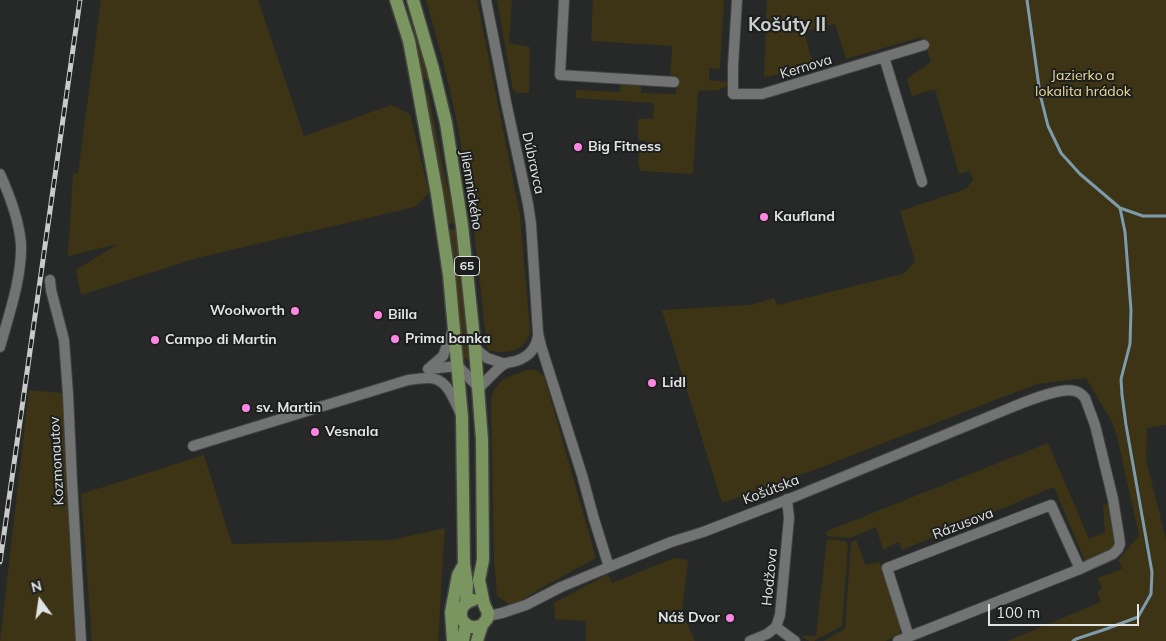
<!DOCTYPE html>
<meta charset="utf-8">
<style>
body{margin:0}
#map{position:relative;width:1166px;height:641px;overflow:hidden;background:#262928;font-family:Mulish,sans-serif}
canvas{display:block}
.north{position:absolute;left:15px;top:576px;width:50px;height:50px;-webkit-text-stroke:4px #1d1f1e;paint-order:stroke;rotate:346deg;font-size:14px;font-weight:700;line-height:20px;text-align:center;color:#e2e4e3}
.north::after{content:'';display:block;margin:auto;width:18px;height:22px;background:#e2e4e3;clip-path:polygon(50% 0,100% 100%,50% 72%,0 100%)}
.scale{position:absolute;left:988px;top:604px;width:151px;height:22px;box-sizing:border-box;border:2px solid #e2e4e3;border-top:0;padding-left:6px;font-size:15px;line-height:18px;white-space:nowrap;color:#e2e4e3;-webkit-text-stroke:4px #1d1f1e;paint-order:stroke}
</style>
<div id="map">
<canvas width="1166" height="641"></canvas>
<div class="north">N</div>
<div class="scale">100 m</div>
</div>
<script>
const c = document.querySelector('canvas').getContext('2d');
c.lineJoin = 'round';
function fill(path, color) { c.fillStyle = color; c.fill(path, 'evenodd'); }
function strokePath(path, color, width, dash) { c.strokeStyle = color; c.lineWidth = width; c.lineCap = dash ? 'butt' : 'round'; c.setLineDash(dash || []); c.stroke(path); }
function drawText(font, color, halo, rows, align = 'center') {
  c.font = font + ' Mulish,sans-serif'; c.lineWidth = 4; c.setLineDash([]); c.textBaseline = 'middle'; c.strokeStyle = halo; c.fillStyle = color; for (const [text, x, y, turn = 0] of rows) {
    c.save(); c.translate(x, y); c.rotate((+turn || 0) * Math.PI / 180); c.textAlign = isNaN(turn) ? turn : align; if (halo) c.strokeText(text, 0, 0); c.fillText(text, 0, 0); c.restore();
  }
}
fill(new Path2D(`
 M 101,0 L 258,0 L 304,136 L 391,105 L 410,114 L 429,193 L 415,207 L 197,258 L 81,295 L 76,270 L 118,244 L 68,256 L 73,174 L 78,173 Z
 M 426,0 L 477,0 L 520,215 L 530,332 C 526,347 517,351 503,352 C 497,352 492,352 487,349 C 479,272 471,194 456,118 C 448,78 437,39 426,0 Z
 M 497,0 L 512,0 L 509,43 L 530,47 L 529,93 L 518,93 L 513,90 Z
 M 593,0 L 724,0 L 720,69 L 709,68 L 709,80 L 727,82 L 727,86 L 718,90 L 698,91 L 693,174 L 641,171 L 638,164 L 639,150 L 645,150 L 646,140 L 638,140 L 638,119 L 653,119 L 654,103 L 575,98 L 576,90 L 620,92 L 621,84 L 641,85 L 641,93 L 676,94 L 677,76 L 670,79 L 672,46 L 591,41 Z
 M 767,0 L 1166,0 L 1166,425 L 1147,428 L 1146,460 L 1166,539 L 1166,641 L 1007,641 L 1101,602 L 1097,591 L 1102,589 L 1097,578 L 1122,569 L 1118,560 L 1139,536 L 1117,436 L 1112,422 L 1086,378 L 1037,384 L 780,483 L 722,503 L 662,310 L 751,305 L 774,298 L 777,305 L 903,274 L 915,262 L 900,211 L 966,189 L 973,180 L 969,169 L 969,171 L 959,174 L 935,89 L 912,96 L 907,79 L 931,62 L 922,37 L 846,59 L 835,24 L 804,32 L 814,68 L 764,77 Z
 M 407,10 L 409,10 L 430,80 L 428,81 L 422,75 Z
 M 425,88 L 429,96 L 443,168 L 456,223 L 447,224 L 436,154 Z
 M 456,228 L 470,361 L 469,361 L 462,356 L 448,230 Z
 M 527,370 L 536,370 L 544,376 L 596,558 L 545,586 L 512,606 L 497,596 L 494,559 L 491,398 C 497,378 509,377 527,370 Z
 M 29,390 L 63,393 L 78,641 L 0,641 Z
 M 1048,443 L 1089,539 L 1105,532 L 1103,505 L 1111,503 L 1118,543 L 1113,549 L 1085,561 L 1054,487 L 902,550 L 899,542 L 883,550 L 876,527 L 850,538 L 827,536 L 825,532 Z
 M 204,455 L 232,544 L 391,540 L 445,528 L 438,641 L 92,641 L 81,494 Z
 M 827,539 L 845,541 L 848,545 L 842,626 L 814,641 L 809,641 L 801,636 L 816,636 Z
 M 856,540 L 866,565 L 880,562 L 902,625 L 899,635 L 885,641 L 823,641 L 845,629 L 851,542 Z
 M 674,558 L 688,560 L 682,612 L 695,641 L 586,641 L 586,621 L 555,619 L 554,603 L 608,574 L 612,583 Z`), '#3c3414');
strokePath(new Path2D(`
 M 1027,0 L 1040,94 L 1048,126 L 1061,153 L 1080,174 L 1120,208 L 1143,216 L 1166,216
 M 1073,641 L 1076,639 L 1106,629 L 1138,617 L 1151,594 L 1152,572 L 1126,425 L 1122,395 L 1121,379 L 1130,344 L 1131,310 L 1125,232 L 1120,208`), '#7c9bac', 3);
const minor = new Path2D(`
 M 486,0 L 506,102 L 528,204 L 531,224 L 538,333 L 541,346 L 582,475 L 594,519 L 609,567
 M 564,0 L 560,75 L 674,82
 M 737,0 L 733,66 L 733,94 L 762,94 L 924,45
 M 884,57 L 922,182
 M 0,174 C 10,196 19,220 21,244 C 22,278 9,314 0,347
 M 50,280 L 51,290 L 64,340 L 68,394 L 72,482 L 81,641
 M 475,348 L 487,358 L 505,364
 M 428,369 L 458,366 L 479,388 C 485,382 498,368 504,364 C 508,362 512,362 516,361 C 528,357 536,349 538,336
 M 428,369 L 443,356 L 453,330
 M 193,446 L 408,380 C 415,379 422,378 429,378 C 447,378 453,398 460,412
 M 488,616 L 502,613 L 526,605 L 561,587 L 609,567 L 671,542 L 703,532 L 794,497 L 1010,408 C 1025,402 1060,387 1075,391 C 1079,392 1082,394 1085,398 L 1095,425 L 1113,499 L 1119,536 L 1120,544 L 1118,549 L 1113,554 L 1080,569 L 898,641
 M 776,627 L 795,641
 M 909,637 L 887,568 L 1051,505 L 1080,569
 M 750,641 L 767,634 L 776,627 L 780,615 L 789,518 L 787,499`);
const major = new Path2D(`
 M 396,0 L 409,41 L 416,78 L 437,194 L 449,275 L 462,417 L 464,564 L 467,584 L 466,603
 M 413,0 L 433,69 L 446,123 L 462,225 L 475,348 L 482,440 L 483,560 L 479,580 L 484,604 L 488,613 L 487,619 L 482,625 L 477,641
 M 473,600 C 451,606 462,635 482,625
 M 453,641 L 451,612 L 458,575 L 464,564
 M 463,641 L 466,624`);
strokePath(minor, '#424443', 12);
strokePath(major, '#424443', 15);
strokePath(minor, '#717472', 10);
strokePath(major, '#7a955f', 12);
const rail = new Path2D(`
 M 0,562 L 80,0`);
strokePath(rail, '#c9cbca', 5);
strokePath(rail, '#1d1f1e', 3, [9]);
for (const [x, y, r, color] of [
 [578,147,5,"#fd86e3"],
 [764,217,5,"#fd86e3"],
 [295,311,5,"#fd86e3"],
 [378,315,5,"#fd86e3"],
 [395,339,5,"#fd86e3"],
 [155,340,5,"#fd86e3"],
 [652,383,5,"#fd86e3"],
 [246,408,5,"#fd86e3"],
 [315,432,5,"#fd86e3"],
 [730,618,5,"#fd86e3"]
]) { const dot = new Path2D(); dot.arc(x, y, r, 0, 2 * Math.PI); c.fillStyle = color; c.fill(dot); strokePath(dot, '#1d1f1e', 2); }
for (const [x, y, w] of [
 [467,266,25]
]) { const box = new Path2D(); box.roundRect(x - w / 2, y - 9.5, w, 19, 4); c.fillStyle = '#1d1f1e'; c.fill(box); strokePath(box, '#e2e4e3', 1); }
drawText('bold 12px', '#e2e4e3', null, [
 ["65",467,266]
]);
drawText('14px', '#e2e4e3', '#1d1f1e', [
 ["Kernova",806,67,-17],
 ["Dúbravca",533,163,78],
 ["Jilemnického",471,190,81],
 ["Kozmonautov",57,461,-93],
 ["Košútska",771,490,-21],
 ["Rázusova",963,524,-21],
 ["Hodžova",770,577,-84]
]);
drawText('14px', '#ecdb96', '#1d1f1e', [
 ["Jazierko a",1083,76],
 ["lokalita hrádok",1083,92]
]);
drawText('bold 14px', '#e2e4e3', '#1d1f1e', [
 ["Big Fitness",588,147],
 ["Kaufland",774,217],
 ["Woolworth",285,311,"right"],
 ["Billa",388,315],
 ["Prima banka",405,339],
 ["Campo di Martin",165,340],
 ["Lidl",662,383],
 ["sv. Martin",256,408],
 ["Vesnala",325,432],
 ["Náš Dvor",720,618,"right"]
], 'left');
drawText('bold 19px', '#ccd0ce', '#1d1f1e', [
 ["Košúty II",787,25]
]);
</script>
